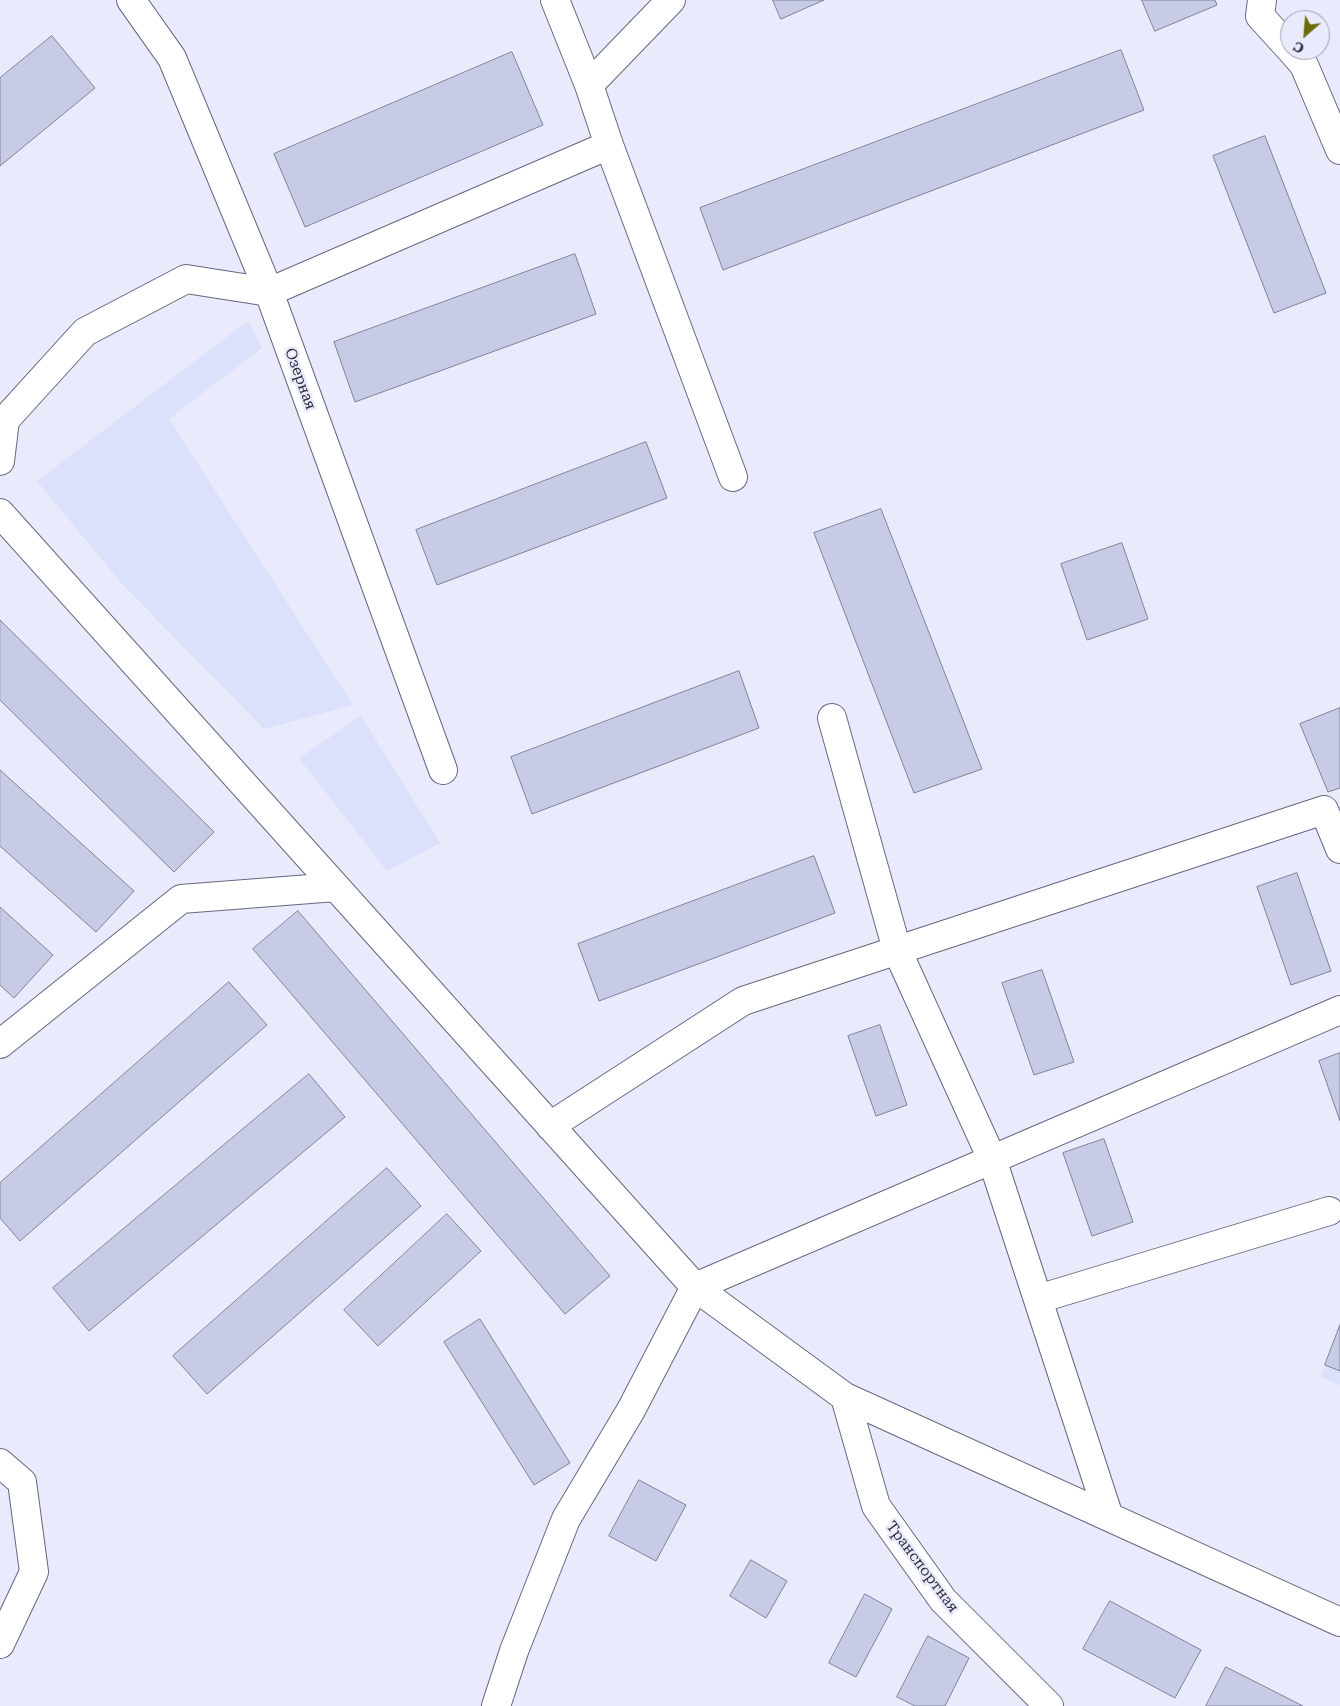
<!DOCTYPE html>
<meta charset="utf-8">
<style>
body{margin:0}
#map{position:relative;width:1340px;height:1706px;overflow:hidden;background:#e9ebfc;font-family:"Roboto Serif",serif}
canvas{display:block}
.north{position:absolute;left:1280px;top:10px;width:50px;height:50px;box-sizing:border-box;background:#e9ebfc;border:1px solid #9ea0ae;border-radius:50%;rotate:207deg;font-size:14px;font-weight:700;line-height:20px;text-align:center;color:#2d2f39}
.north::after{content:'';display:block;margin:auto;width:18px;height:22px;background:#6d6c0b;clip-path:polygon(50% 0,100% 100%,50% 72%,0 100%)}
</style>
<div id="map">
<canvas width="1340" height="1706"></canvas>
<div class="north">С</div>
</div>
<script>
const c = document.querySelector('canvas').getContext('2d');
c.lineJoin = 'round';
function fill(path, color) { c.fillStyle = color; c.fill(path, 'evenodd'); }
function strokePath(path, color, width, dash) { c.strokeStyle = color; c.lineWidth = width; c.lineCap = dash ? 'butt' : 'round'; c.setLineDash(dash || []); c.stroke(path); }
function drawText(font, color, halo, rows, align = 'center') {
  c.font = font + ' "Roboto Serif",serif'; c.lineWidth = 5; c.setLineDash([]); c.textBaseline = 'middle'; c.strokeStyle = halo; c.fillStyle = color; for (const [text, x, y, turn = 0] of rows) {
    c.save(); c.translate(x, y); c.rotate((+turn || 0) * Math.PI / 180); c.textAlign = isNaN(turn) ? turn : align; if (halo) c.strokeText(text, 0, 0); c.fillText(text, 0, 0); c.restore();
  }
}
fill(new Path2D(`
 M 248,321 L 262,348 L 169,419 L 353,705 L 264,729 L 122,584 L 37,481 Z
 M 361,716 L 440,843 L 387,871 L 299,758 Z
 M 1340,1322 L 1340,1385 L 1321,1377 Z`), '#dbe0fb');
const building = new Path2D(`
 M 773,0 L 824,0 L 781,19 Z
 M 1142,0 L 1215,0 L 1217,5 L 1155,31 Z
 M 52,36 L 95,88 L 0,166 L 0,78 Z
 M 1121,50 L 1144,110 L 723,270 L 700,208 Z
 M 512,52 L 543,125 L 305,227 L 274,154 Z
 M 1265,136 L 1326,293 L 1274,313 L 1213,156 Z
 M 575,254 L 596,314 L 355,402 L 334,342 Z
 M 646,442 L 667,498 L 437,585 L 416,530 Z
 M 881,509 L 982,769 L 914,793 L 814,533 Z
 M 1122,543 L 1148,619 L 1087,640 L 1061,564 Z
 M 0,620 L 214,832 L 174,872 L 0,700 Z
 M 739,671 L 759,728 L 532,814 L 511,757 Z
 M 1340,708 L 1340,788 L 1328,792 L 1300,724 Z
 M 0,770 L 134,891 L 96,932 L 0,846 Z
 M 814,856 L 835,913 L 599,1001 L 578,944 Z
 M 1297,873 L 1331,971 L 1291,985 L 1257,887 Z
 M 0,907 L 53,955 L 14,998 L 0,985 Z
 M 298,911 L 610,1276 L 565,1314 L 253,949 Z
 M 1042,970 L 1074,1062 L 1034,1075 L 1002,983 Z
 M 229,982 L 267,1025 L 20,1241 L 0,1218 L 0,1183 Z
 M 880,1025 L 907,1105 L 876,1116 L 848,1036 Z
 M 1340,1053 L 1340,1121 L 1319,1061 Z
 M 309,1074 L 345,1117 L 89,1331 L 53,1288 Z
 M 1104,1139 L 1133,1222 L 1092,1236 L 1063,1153 Z
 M 387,1168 L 421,1206 L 207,1394 L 173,1356 Z
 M 447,1214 L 481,1251 L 378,1346 L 344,1310 Z
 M 480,1319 L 570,1463 L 534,1485 L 444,1342 Z
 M 1340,1325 L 1340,1371 L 1325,1365 Z
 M 639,1480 L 686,1505 L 656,1561 L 609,1536 Z
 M 751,1560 L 787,1581 L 766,1618 L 730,1596 Z
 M 865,1594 L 892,1609 L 856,1677 L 829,1663 Z
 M 1110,1601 L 1201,1650 L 1175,1698 L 1083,1649 Z
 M 928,1636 L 969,1658 L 945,1706 L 915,1706 L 897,1697 Z
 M 1226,1667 L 1303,1706 L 1206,1706 Z`);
fill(building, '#c7cbe6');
strokePath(building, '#7e829a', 1);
const street = new Path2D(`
 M 131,0 L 172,58 L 269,292 L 443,770
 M 555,0 L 589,85 L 609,145 L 733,477
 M 1262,0 L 1260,16 L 1290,49
 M 1291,50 L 1304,65 L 1340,150
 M 589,85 L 671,0
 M 0,461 L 5,420 L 85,332 L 186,279 L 269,292 L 609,145
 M 0,513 L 336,887
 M 832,718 L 897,950 L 992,1159 L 1109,1517
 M 0,1044 L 181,899 L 336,887 L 695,1287 L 845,1397 L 1340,1622
 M 550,1126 L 743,1001 L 1324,810 L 1340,849
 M 1038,1299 L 1329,1211
 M 845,1397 L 876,1506 L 943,1600 L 1049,1706
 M 0,1463 L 22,1482 L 34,1572 L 0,1644
 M 496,1706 L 514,1651 L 566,1519 L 631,1410 L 695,1287 L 1340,1010`);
strokePath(street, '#656880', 30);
strokePath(street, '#fff', 28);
drawText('15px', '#2d2f39', '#e9ebfc', [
 ["Озерная",300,379,70],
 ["Транспортная",922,1567,53]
]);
</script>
